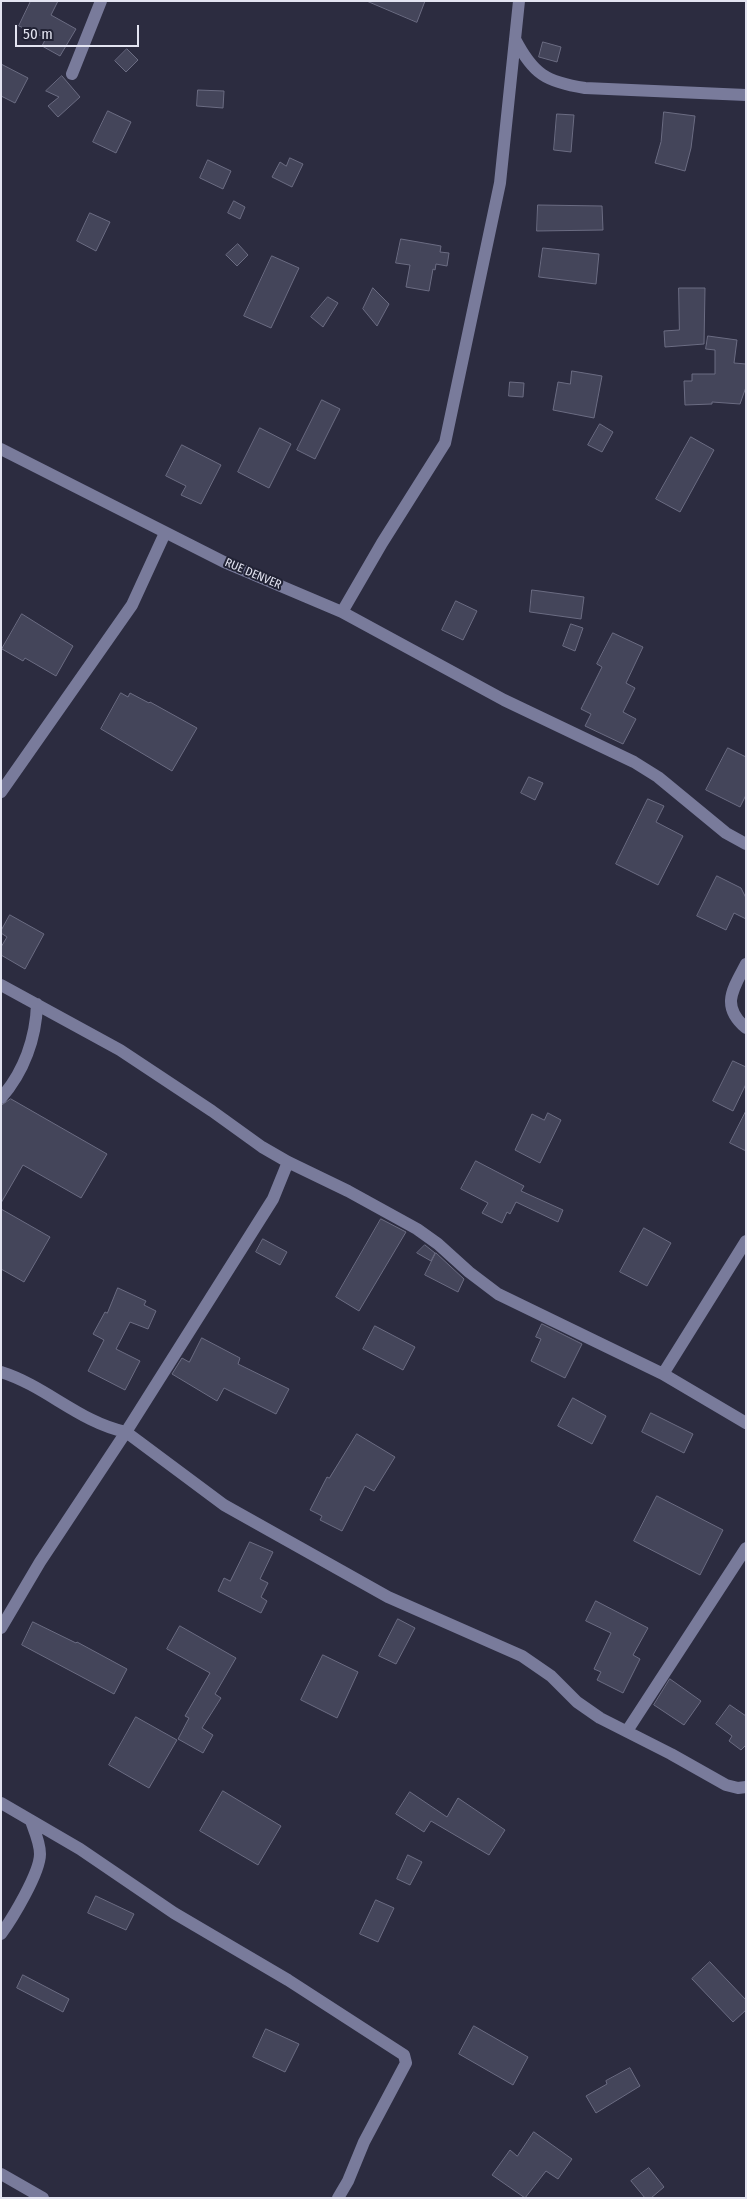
<!DOCTYPE html>
<style>
body{margin:0}
#map{position:relative;width:747px;height:2199px;overflow:hidden;background:#2c2c40;font-family:"Fira Sans Condensed",sans-serif}
canvas{display:block}
.frame{position:absolute;inset:0;border:2px solid #e3e4f1;pointer-events:none}
.scale{position:absolute;left:15px;top:25px;width:124px;height:22px;box-sizing:border-box;border:2px solid #e3e4f1;border-top:0;padding-left:6px;font-size:15px;line-height:18px;white-space:nowrap;color:#e3e4f1;-webkit-text-stroke:4px #222335;paint-order:stroke}
</style>
<div id="map">
<canvas width="747" height="2199"></canvas>
<div class="frame"></div>
<div class="scale">50 m</div>
</div>
<script>
const c = document.querySelector('canvas').getContext('2d');
c.lineJoin = 'round';
function fill(path, color) { c.fillStyle = color; c.fill(path, 'evenodd'); }
function strokePath(path, color, width, dash) { c.strokeStyle = color; c.lineWidth = width; c.lineCap = dash ? 'butt' : 'round'; c.setLineDash(dash || []); c.stroke(path); }
function drawText(font, color, halo, rows, align = 'center') {
  c.font = font + ' "Fira Sans Condensed",sans-serif'; c.lineWidth = 4; c.setLineDash([]); c.textBaseline = 'middle'; c.strokeStyle = halo; c.fillStyle = color; for (const [text, x, y, turn = 0] of rows) {
    c.save(); c.translate(x, y); c.rotate((+turn || 0) * Math.PI / 180); c.textAlign = isNaN(turn) ? turn : align; if (halo) c.strokeText(text, 0, 0); c.fillText(text, 0, 0); c.restore();
  }
}
const building = new Path2D(`
 M 31,1 L 58,1 L 51,15 L 76,29 L 60,56 L 42,46 L 46,38 L 19,26 Z
 M 367,1 L 425,1 L 417,22 Z
 M 543,42 L 561,47 L 557,62 L 539,57 Z
 M 127,49 L 138,60 L 126,72 L 115,61 Z
 M 1,64 L 28,78 L 15,103 L 1,96 Z
 M 62,76 L 80,97 L 58,117 L 48,106 L 59,97 L 46,91 Z
 M 198,90 L 224,91 L 223,108 L 197,106 Z
 M 108,111 L 131,122 L 116,153 L 93,142 Z
 M 664,112 L 695,116 L 691,148 L 685,171 L 655,163 L 661,142 Z
 M 557,114 L 574,115 L 571,152 L 554,150 Z
 M 290,158 L 303,164 L 292,187 L 272,177 L 280,162 L 286,166 Z
 M 208,160 L 231,171 L 223,189 L 200,178 Z
 M 234,201 L 245,207 L 240,219 L 228,213 Z
 M 538,205 L 602,206 L 603,230 L 537,231 Z
 M 90,213 L 110,222 L 96,251 L 77,241 Z
 M 401,239 L 441,246 L 440,252 L 449,253 L 447,266 L 436,264 L 435,270 L 433,269 L 429,291 L 406,287 L 410,265 L 396,263 Z
 M 238,244 L 248,255 L 237,266 L 226,255 Z
 M 543,248 L 599,254 L 596,284 L 539,277 Z
 M 272,256 L 299,268 L 271,328 L 244,316 Z
 M 373,288 L 389,304 L 377,326 L 363,309 Z
 M 679,288 L 705,288 L 704,344 L 665,347 L 664,331 L 679,330 Z
 M 328,297 L 338,303 L 323,327 L 311,317 Z
 M 708,336 L 737,340 L 734,363 L 746,364 L 746,387 L 740,404 L 712,402 L 712,404 L 685,405 L 684,381 L 692,381 L 692,374 L 715,374 L 715,350 L 706,349 Z
 M 572,371 L 602,376 L 594,418 L 553,410 L 558,382 L 570,384 Z
 M 510,382 L 524,383 L 523,397 L 509,396 Z
 M 322,400 L 340,409 L 315,459 L 297,450 Z
 M 600,424 L 613,432 L 602,452 L 588,445 Z
 M 260,428 L 291,444 L 269,488 L 238,472 Z
 M 691,437 L 714,450 L 680,512 L 656,499 Z
 M 182,445 L 221,465 L 201,504 L 181,495 L 186,486 L 166,476 Z
 M 532,590 L 584,597 L 581,619 L 530,612 Z
 M 456,601 L 477,611 L 463,640 L 442,630 Z
 M 22,614 L 73,646 L 56,676 L 25,658 L 23,661 L 2,649 Z
 M 571,624 L 583,628 L 575,651 L 563,646 Z
 M 613,633 L 643,647 L 626,683 L 635,688 L 623,712 L 636,719 L 623,744 L 585,726 L 591,714 L 581,709 L 602,667 L 597,664 Z
 M 121,693 L 128,697 L 130,693 L 149,703 L 150,702 L 197,728 L 172,771 L 101,729 Z
 M 728,748 L 746,757 L 746,795 L 740,807 L 706,790 Z
 M 529,777 L 543,783 L 535,800 L 521,793 Z
 M 648,799 L 664,806 L 656,822 L 683,836 L 658,885 L 616,864 Z
 M 717,876 L 741,888 L 746,898 L 746,919 L 734,913 L 726,930 L 697,916 Z
 M 10,915 L 44,934 L 25,969 L 1,955 L 1,947 L 7,937 L 1,933 L 1,931 Z
 M 733,1061 L 746,1067 L 746,1084 L 733,1111 L 713,1101 Z
 M 11,1099 L 107,1154 L 81,1198 L 23,1165 L 1,1203 L 1,1106 Z
 M 746,1111 L 746,1151 L 730,1143 Z
 M 548,1113 L 561,1120 L 540,1163 L 515,1150 L 532,1114 L 544,1120 Z
 M 476,1161 L 524,1186 L 521,1191 L 563,1210 L 558,1222 L 516,1202 L 510,1214 L 507,1212 L 502,1223 L 482,1213 L 488,1203 L 461,1189 Z
 M 1,1209 L 50,1237 L 24,1282 L 1,1269 Z
 M 381,1219 L 406,1232 L 359,1311 L 336,1297 Z
 M 644,1228 L 671,1243 L 647,1286 L 620,1272 Z
 M 263,1239 L 287,1252 L 280,1265 L 256,1252 Z
 M 425,1245 L 435,1253 L 431,1261 L 417,1253 Z
 M 436,1253 L 464,1279 L 458,1292 L 425,1275 Z
 M 118,1288 L 146,1301 L 144,1305 L 156,1311 L 148,1329 L 130,1322 L 116,1349 L 140,1361 L 125,1390 L 88,1371 L 104,1340 L 93,1334 L 105,1312 L 107,1313 Z
 M 542,1324 L 582,1344 L 565,1378 L 531,1361 L 541,1339 L 536,1337 Z
 M 375,1326 L 415,1347 L 403,1370 L 363,1349 Z
 M 202,1338 L 240,1358 L 238,1364 L 289,1389 L 276,1414 L 224,1388 L 217,1401 L 172,1374 L 182,1358 L 189,1362 Z
 M 573,1398 L 606,1416 L 592,1444 L 558,1426 Z
 M 651,1413 L 693,1434 L 684,1453 L 642,1432 Z
 M 357,1434 L 395,1457 L 374,1491 L 365,1486 L 342,1531 L 320,1520 L 322,1516 L 310,1510 L 327,1477 L 329,1478 Z
 M 657,1496 L 723,1530 L 700,1575 L 634,1541 Z
 M 250,1542 L 273,1552 L 260,1579 L 268,1583 L 261,1597 L 267,1601 L 261,1613 L 218,1591 L 224,1578 L 230,1581 Z
 M 596,1601 L 648,1628 L 633,1655 L 640,1659 L 623,1693 L 597,1680 L 601,1672 L 594,1669 L 611,1633 L 586,1621 Z
 M 398,1619 L 415,1628 L 396,1664 L 379,1656 Z
 M 33,1622 L 76,1643 L 77,1642 L 127,1669 L 114,1694 L 22,1645 Z
 M 180,1626 L 236,1658 L 215,1694 L 221,1698 L 202,1728 L 213,1735 L 203,1753 L 178,1739 L 189,1718 L 185,1716 L 210,1673 L 167,1649 Z
 M 323,1655 L 358,1672 L 337,1718 L 301,1700 Z
 M 670,1679 L 701,1701 L 684,1725 L 654,1705 Z
 M 730,1705 L 746,1716 L 746,1745 L 741,1750 L 729,1741 L 732,1736 L 716,1724 Z
 M 136,1717 L 177,1740 L 149,1788 L 109,1765 Z
 M 223,1791 L 281,1826 L 258,1865 L 200,1831 Z
 M 410,1792 L 447,1817 L 458,1798 L 505,1830 L 489,1855 L 431,1821 L 424,1832 L 396,1814 Z
 M 408,1855 L 422,1862 L 410,1885 L 397,1879 Z
 M 96,1896 L 134,1914 L 126,1930 L 88,1913 Z
 M 376,1900 L 394,1908 L 378,1942 L 360,1934 Z
 M 710,1962 L 746,2000 L 746,2010 L 733,2022 L 692,1979 Z
 M 23,1975 L 69,1999 L 63,2012 L 17,1988 Z
 M 474,2026 L 528,2057 L 513,2085 L 459,2054 Z
 M 266,2029 L 299,2044 L 285,2072 L 253,2057 Z
 M 630,2068 L 640,2086 L 596,2113 L 586,2096 L 607,2084 L 606,2081 Z
 M 534,2132 L 572,2159 L 558,2179 L 546,2171 L 525,2198 L 492,2175 L 510,2150 L 517,2156 Z
 M 649,2168 L 664,2187 L 651,2198 L 645,2198 L 631,2181 Z`);
fill(building, '#44455a');
strokePath(building, '#6b6c82', 1);
strokePath(new Path2D(`
 M 515,39 C 533,74 546,82 585,88 L 746,95
 M 72,74 L 101,1
 M 1,449 L 224,562 L 342,612 L 504,700 L 634,762 L 658,777 L 726,833 L 746,844
 M 342,612 L 382,543 L 445,443 L 500,183 L 519,1
 M 1,792 L 132,605 L 165,533
 M 746,964 C 733,989 720,1006 746,1028
 M 1,985 L 120,1050 L 212,1111 L 262,1147 L 288,1162 L 348,1191 L 417,1229 L 438,1244 L 469,1272 L 498,1294 L 663,1374 L 746,1423
 M 1,1098 C 24,1072 36,1038 37,1004
 M 1,1372 C 46,1386 79,1422 126,1432 L 224,1505 L 388,1597 L 522,1656 L 551,1676 L 577,1702 L 600,1718 L 671,1754 L 726,1785 L 738,1788 L 746,1787
 M 663,1374 L 746,1241
 M 1,1628 L 40,1562 L 126,1432 L 273,1199 L 288,1162
 M 627,1731 L 746,1548
 M 1,1803 L 80,1849 L 174,1913 L 288,1980 L 404,2055 L 406,2063 L 364,2142 L 348,2181 L 338,2198
 M 1,1934 C 12,1919 40,1873 40,1854 C 40,1843 35,1832 31,1821
 M 1,2174 L 43,2198`), '#797b9b', 12);
drawText('12px', '#e3e4f1', '#222335', [
 ["RUE DENVER",253,574,23]
]);
</script>
